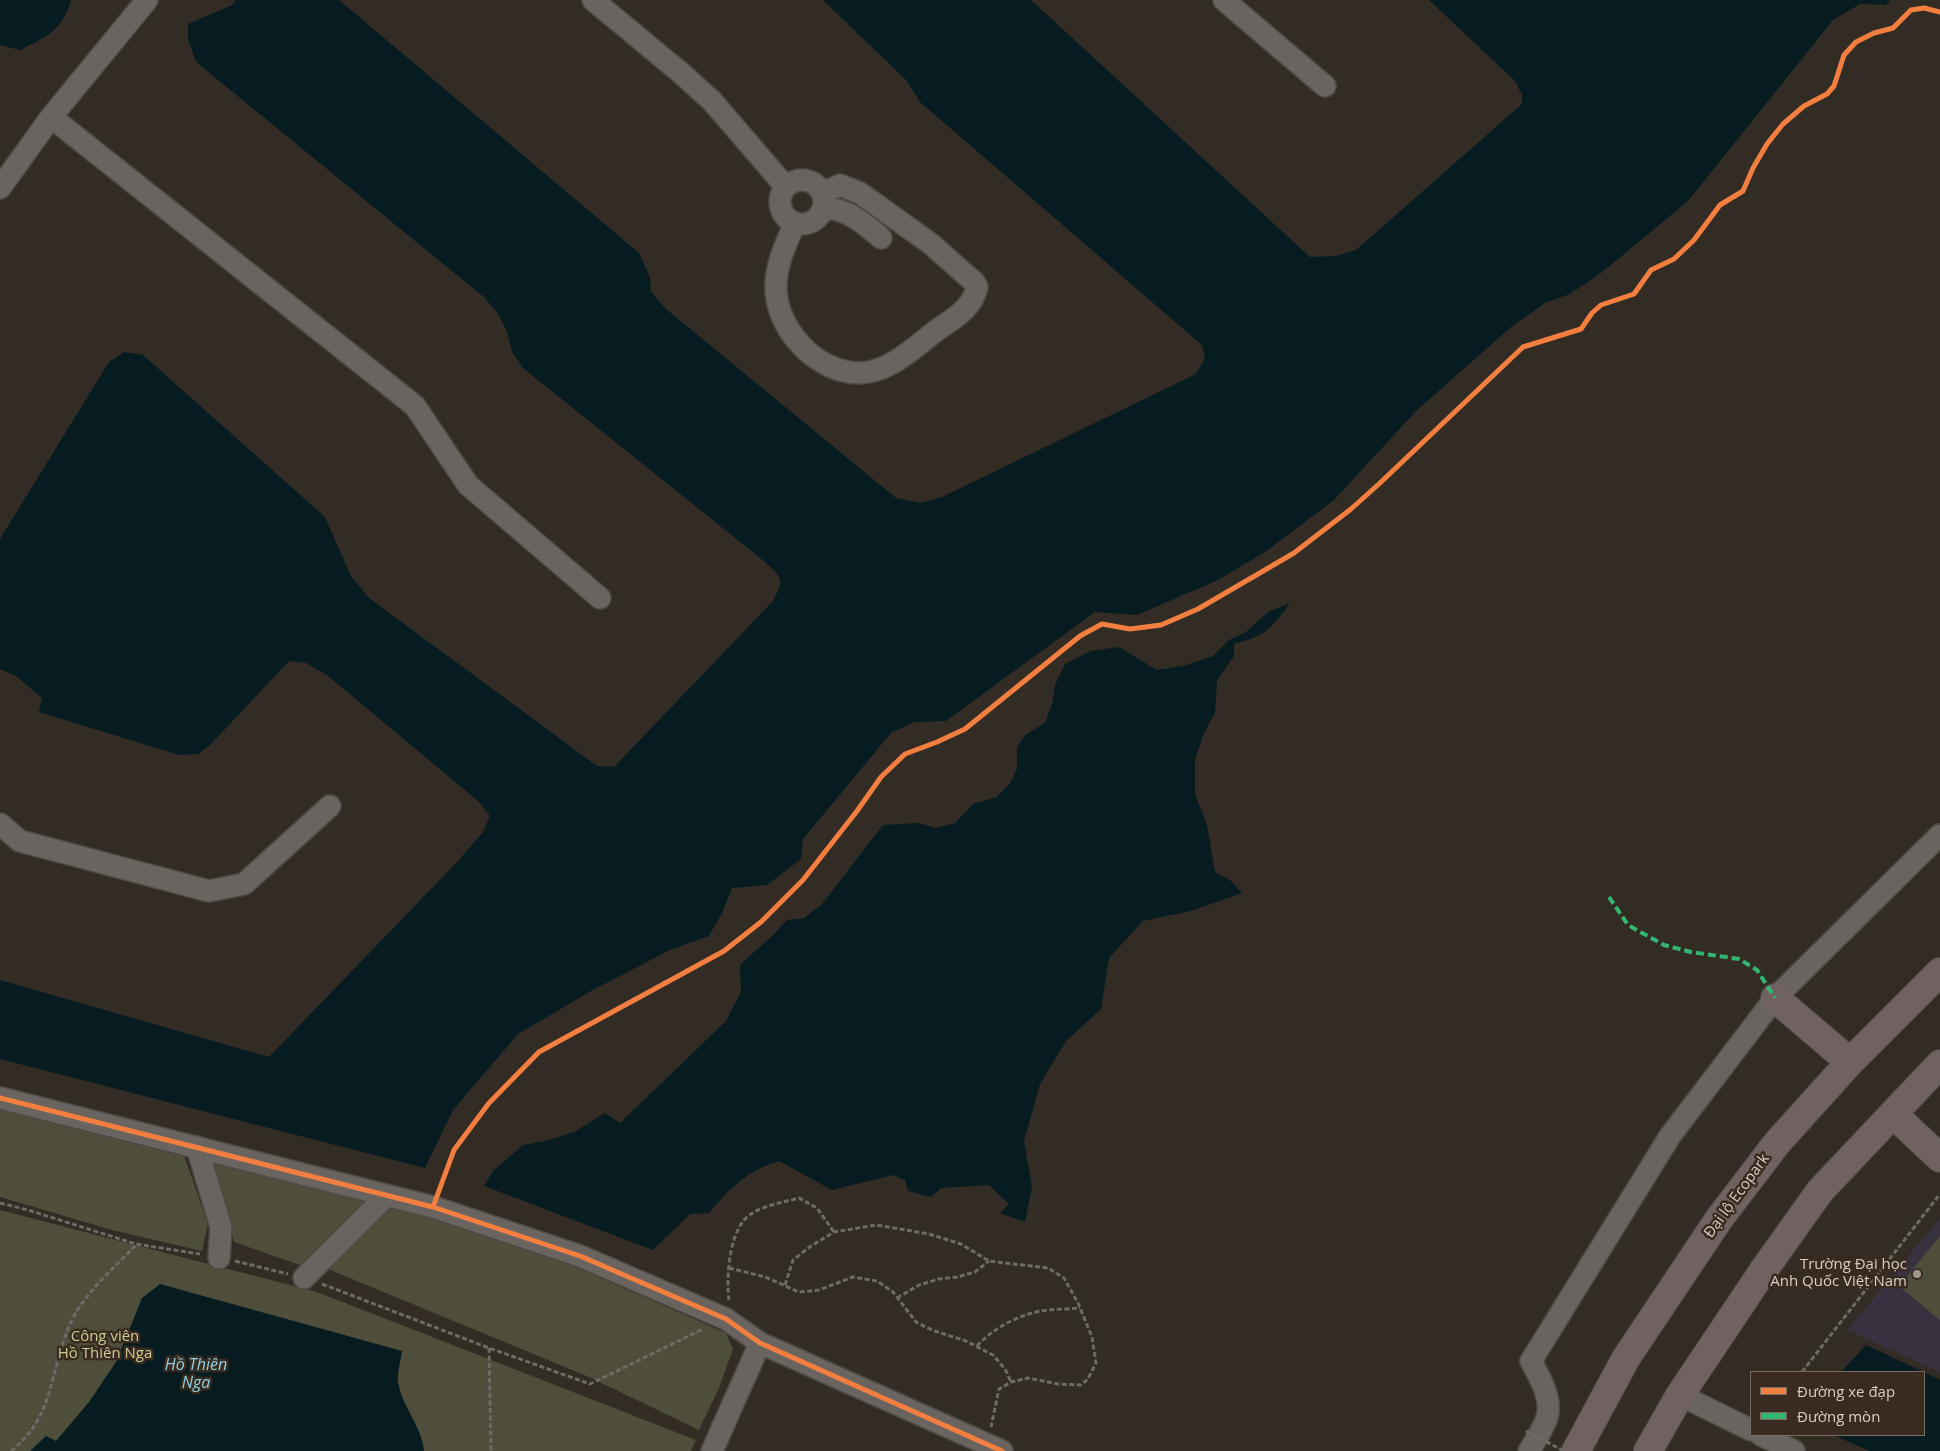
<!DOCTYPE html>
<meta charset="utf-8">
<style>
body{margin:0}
#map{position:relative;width:1940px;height:1451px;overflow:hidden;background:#332c25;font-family:"Open Sans",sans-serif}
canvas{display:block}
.legend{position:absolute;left:1750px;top:1371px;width:175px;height:65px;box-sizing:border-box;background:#392b1f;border:1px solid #796d63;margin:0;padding:6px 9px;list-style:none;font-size:15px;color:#d9cfc8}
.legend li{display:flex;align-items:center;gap:10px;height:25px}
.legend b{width:25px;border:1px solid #796d63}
</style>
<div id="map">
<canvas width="1940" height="1451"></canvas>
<ul class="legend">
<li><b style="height:6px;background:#f27e40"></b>Đường xe đạp</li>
<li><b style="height:6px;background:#33b770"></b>Đường mòn</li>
</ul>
</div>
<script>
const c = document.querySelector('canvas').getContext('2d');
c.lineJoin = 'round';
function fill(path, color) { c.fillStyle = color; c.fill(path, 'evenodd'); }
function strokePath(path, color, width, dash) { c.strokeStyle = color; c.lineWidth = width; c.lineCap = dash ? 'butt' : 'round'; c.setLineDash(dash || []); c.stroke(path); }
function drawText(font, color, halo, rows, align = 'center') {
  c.font = font + ' "Open Sans",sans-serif'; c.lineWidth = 5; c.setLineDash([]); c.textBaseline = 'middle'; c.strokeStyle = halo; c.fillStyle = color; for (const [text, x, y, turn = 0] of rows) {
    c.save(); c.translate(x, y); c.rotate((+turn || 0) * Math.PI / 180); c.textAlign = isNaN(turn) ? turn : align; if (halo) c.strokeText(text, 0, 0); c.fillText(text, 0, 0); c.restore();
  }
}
fill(new Path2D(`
 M 1940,1218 L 1940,1372 L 1847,1330 Z`), '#38313f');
fill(new Path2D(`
 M 0,1107 L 182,1150 L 208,1224 L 202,1251 L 112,1230 L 0,1197 Z
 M 213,1159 L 366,1200 L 300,1265 L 234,1242 Z
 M 391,1205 L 553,1257 L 726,1333 L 733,1349 L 719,1388 L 699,1430 L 589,1377 L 323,1267 Z
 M 0,1210 L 317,1292 L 696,1440 L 691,1451 L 0,1451 Z
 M 1940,1236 L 1940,1320 L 1899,1286 Z`), '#4e4e3a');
fill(new Path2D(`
 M 0,0 L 71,0 C 63,30 46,37 20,50 L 0,45 Z
 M 236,0 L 339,0 L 639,253 L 650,277 L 651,292 L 666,309 L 896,498 L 921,503 L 942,497 L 1196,374 L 1205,358 L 1202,345 L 920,102 L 907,81 L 823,0 L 1031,0 L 1310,257 L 1336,256 L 1356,250 L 1522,104 L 1522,95 L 1515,81 L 1429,0 L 1890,0 L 1886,5 L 1860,4 L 1833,20 L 1688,201 L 1601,273 L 1570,294 L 1545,303 L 1511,327 L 1416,411 L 1334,500 L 1265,552 L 1218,580 L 1137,615 L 1095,612 L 946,721 L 914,722 L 891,733 L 803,839 L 801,859 L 767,885 L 732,888 L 722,913 L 709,936 L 670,950 L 591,991 L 518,1034 L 453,1110 L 425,1168 L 0,1059 L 0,980 L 269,1057 L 458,861 L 483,832 L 490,816 L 478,801 L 327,675 L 306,663 L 289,661 L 211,744 L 198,754 L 179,755 L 39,712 L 42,698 L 16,676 L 0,669 L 0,539 L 109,362 L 124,352 L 143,355 L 325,517 L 351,576 L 369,598 L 597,766 L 614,767 L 773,601 C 784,580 783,578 765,562 L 523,368 L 512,352 L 507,332 L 498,314 L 485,298 L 196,62 L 188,39 L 188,24 L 232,5 Z
 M 1290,603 C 1270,630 1267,635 1234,644 L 1234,656 L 1217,681 L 1215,713 L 1204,733 L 1195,760 L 1195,794 L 1207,825 L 1215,872 L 1230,880 L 1242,893 L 1191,911 L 1143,921 L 1109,958 L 1101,1009 L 1066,1041 L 1040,1084 L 1024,1141 L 1032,1187 L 1025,1222 L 1000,1213 L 1009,1204 L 989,1185 L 941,1188 L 931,1197 L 908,1191 L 905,1180 L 893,1175 L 832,1190 L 779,1161 C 747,1171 730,1188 709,1213 L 690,1214 L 653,1250 L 484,1186 L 494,1170 L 523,1145 L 546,1141 L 574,1132 L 605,1113 L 620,1123 L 726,1021 L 741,992 L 740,965 L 773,935 L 787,920 L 804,918 L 822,904 L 883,825 L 919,823 L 935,828 L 955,823 L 973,804 L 997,797 L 1010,783 L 1017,769 L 1017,747 L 1025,735 L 1045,723 L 1052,704 L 1055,685 L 1065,664 L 1091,651 L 1119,647 L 1157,670 L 1183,666 L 1213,656 L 1229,640 L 1246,632 L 1268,612 Z
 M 160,1284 L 402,1351 C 401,1360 397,1373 398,1382 C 402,1407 422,1426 424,1451 L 30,1451 L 46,1436 L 56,1441 L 89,1402 L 116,1362 L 142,1298 Z
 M 1866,1345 L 1924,1372 L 1841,1372 Z
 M 1924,1372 L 1940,1380 L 1940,1451 L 1870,1451 L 1833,1435 L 1924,1435 Z`), '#061c21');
const minor = new Path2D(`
 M 593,0 L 681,73 L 712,101 L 786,187
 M 1224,0 L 1325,86
 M 51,117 L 415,406 L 468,485 L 600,598
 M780 202a22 22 0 1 1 44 0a22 22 0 1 1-44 0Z
 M 0,188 L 51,117 L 147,0
 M 823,208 C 846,208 864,223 881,238
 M 795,223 C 786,244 777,261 776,284 C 774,327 815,372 858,373 C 889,373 915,347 937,330 C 954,318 972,309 977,287 L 974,282 L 931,244 L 860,193 L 840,185 L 822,193
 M 0,824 L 20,841 L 209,891 L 244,884 L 330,806
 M 0,1098 L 433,1207 L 580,1256 L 726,1319 L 760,1343 L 1002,1451
 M 197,1147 L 221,1227 L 219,1258
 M 304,1278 L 386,1196
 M 1680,1395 L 1751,1430
 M 1761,1435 L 1794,1451
 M 712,1451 L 760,1343
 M 1529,1451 C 1535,1441 1542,1431 1546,1420 C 1554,1401 1540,1378 1531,1361 L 1670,1136 L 1775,998 L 1940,835`);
const highway = new Path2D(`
 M 1775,998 L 1850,1062
 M 1893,1114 L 1940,1158
 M 1576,1451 L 1626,1358 L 1719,1219 L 1777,1143 L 1850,1062 L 1940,972
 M 1648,1451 L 1680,1395 L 1763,1271 L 1820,1191 L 1940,1064`);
strokePath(minor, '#4f4943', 24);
strokePath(highway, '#4f4943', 30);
strokePath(new Path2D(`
 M 0,1203 L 28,1210 L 136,1244 L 200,1254
 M 235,1261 L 288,1274
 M 729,1268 L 765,1277 L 799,1292 L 819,1290 L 853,1277 L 877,1281 L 893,1292 L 916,1322 L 932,1330 L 966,1341 L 993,1355 L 1005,1369 L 1011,1382
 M 322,1284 L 489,1348 L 590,1384 L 703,1329
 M 785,1285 L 793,1260 L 811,1246 L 834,1232 L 876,1225 L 929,1234 L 961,1244 L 989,1261 L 1048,1268 L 1064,1278 L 1078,1303 L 1092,1337 L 1096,1363 L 1088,1379 L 1081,1385 L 1058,1384 L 1028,1378 L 1011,1382 L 999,1389 L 991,1427
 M 897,1298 L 919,1285 L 939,1279 L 957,1277 L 975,1272 L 989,1261
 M 729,1300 C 726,1276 729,1228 751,1214 C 765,1205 784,1202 799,1198 L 817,1208 L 834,1232
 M 977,1346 C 992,1329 1018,1315 1041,1311 C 1054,1309 1068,1309 1080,1308
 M 489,1348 L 491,1451
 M 1802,1372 L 1940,1194
 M 11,1451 C 57,1415 49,1365 73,1318 C 86,1292 116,1266 136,1245`), '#6f6a66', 3, [5, 2.5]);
strokePath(minor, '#6a6460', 21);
strokePath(highway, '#6f6260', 28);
strokePath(new Path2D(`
 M 1526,1431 L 1564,1451`), '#6f6a66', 3, [5, 2.5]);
strokePath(new Path2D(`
 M 1609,897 L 1628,925 L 1664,945 L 1691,952 L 1739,959 L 1757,970 L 1775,998`), '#33b770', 4, [8, 4]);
strokePath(new Path2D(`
 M 0,1098 L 433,1207 L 580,1256 L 726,1319 L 760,1343 L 1002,1451
 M 433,1207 L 454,1150 L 489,1103 L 539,1052 L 724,951 L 761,922 L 803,880 L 857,811 L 881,777 L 905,754 L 937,742 L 965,729 L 1080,636 L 1102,624 L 1130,629 L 1161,625 L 1198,609 L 1294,553 L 1351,509 L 1380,483 L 1523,347 L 1581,329 L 1592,313 L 1601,305 L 1634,294 L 1651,270 L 1674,259 L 1694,240 L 1720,205 L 1743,191 L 1753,168 L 1767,144 L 1783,124 L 1804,106 L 1827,94 L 1834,86 L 1844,55 L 1856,42 L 1874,33 L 1893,28 L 1911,10 L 1924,8 L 1940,12`), '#f27e40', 5);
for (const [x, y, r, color] of [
 [1917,1274,5,"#9f968f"]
]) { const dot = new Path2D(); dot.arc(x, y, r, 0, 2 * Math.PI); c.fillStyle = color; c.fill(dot); strokePath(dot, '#392b1f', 2); }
drawText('15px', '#d9cfc8', '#392b1f', [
 ["Đại lộ Ecopark",1737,1196,-54]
]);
drawText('15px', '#d9cfc8', '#392b1f', [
 ["Trường Đại học",1907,1265],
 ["Anh Quốc Việt Nam",1907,1282]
], 'right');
drawText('15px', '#cacd95', '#392b1f', [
 ["Công viên",105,1337],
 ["Hồ Thiên Nga",105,1354]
]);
drawText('italic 16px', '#8dd1e5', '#392b1f', [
 ["Hồ Thiên",196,1365],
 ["Nga",196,1383]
]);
</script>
